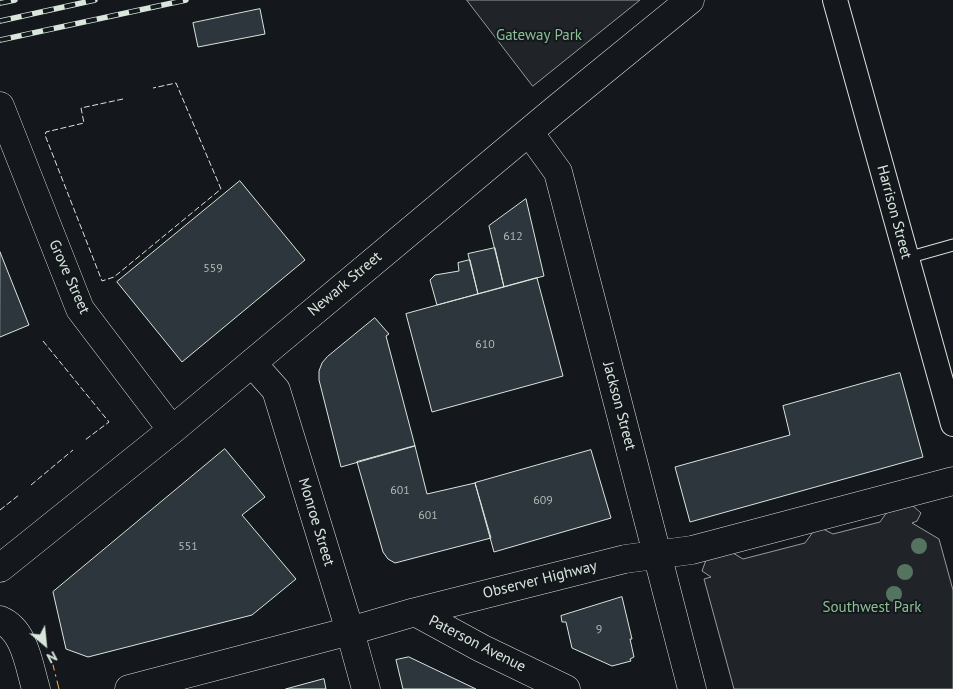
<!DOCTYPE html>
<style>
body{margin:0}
#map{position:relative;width:953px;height:689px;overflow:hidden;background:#14181c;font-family:"PT Sans",sans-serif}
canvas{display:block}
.north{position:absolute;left:20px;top:619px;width:50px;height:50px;-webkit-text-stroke:4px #14181c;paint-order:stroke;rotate:152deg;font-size:14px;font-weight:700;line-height:20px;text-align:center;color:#d8e6dc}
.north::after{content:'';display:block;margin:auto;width:18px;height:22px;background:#d8e6dc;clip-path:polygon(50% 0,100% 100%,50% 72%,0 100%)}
</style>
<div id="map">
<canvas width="953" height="689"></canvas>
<div class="north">N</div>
</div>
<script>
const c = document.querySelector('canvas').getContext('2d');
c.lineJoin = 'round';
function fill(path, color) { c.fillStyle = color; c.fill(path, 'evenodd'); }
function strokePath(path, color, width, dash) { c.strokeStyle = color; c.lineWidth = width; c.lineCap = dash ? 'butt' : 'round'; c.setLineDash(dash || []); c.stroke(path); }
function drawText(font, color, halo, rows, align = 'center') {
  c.font = font + ' "PT Sans",sans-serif'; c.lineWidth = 4; c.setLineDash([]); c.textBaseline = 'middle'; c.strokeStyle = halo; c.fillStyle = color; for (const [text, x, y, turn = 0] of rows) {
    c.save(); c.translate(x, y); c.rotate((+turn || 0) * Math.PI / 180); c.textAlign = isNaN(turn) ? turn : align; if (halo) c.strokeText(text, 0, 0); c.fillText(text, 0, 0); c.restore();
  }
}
const green = new Path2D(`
 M 467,0 L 640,0 L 533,86 Z
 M 912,505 L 921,513 L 917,521 L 912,523 L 939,539 L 953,590 L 953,689 L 734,689 L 704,579 L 711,577 L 702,571 L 706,560 L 733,553 L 743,559 L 805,543 L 813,532 L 823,529 L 833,534 L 880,522 L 887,512 Z`);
fill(green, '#202428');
strokePath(green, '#939e99', 1);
const building = new Path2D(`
 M 260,9 L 265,34 L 198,47 L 193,23 Z
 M 240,181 L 305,260 L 182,362 L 117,282 Z
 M 526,199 L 544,276 L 504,287 L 489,226 Z
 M 495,248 L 504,287 L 478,294 L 468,254 Z
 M 0,252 L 29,325 L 0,337 Z
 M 470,260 L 478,294 L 437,305 L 430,280 L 435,275 L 459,271 L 458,263 Z
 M 537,278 L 563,376 L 432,412 L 406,314 Z
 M 375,318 L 389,334 L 386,336 L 415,446 L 341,467 L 319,380 L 319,371 L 322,363 L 327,357 Z
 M 900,373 L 923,457 L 690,522 L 675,467 L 790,435 L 783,406 Z
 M 415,446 L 427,494 L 475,483 L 491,538 L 395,563 L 388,559 L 383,552 L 357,462 Z
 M 225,449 L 265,497 L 242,515 L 296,579 L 252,615 L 88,657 L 66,649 L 53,592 Z
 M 591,450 L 611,518 L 494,552 L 475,483 Z
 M 622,597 L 632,639 L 630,639 L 634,657 L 630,659 L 631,661 L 612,666 L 572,648 L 566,622 L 562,622 L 561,616 Z
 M 409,657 L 476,689 L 403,689 L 396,660 Z
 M 324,679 L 326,689 L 286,689 Z`);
fill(building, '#2c363c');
strokePath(building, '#d8e6dc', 1);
const lane = new Path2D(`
 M 907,258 L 953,245`);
const street = new Path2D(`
 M 835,0 L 953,424`);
const secondary = new Path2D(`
 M 0,106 L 80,309 L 172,430
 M 529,132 L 558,172 L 692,689
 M 252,363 L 276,390 L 350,631 L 366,689
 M 0,568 L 172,430 L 555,110 L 690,0
 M 415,612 L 481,648 L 566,689
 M 0,620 C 25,630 29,666 36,689
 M 129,689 L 350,631 L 415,612 L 625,559 L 692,550 L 953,481`);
strokePath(lane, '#d8e6dc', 13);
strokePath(street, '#d8e6dc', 26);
strokePath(secondary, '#d8e6dc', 29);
strokePath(lane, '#14181c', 11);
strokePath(street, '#14181c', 24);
strokePath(secondary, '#14181c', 28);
const rail = new Path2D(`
 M 0,3 L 15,0
 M 0,21 L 95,0
 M 0,40 L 186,0`);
strokePath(rail, '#d8e6dc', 5.5);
strokePath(rail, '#14181c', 4, [11]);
strokePath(new Path2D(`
 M 123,99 L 81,108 L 84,123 L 46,132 L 45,135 L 102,281 L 114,277 L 221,189 L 176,83 L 153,88
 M 43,341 L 109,422 L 85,440
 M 31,485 L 73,450
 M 0,510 L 19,495`), '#d8e6dc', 1, [6, 2.5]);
strokePath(new Path2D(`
 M 50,653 L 59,689`), '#ffb74d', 1, [18, 4, 2.5, 4]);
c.fillStyle = '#55745f';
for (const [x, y] of [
 [919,546],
 [905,572],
 [894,594]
]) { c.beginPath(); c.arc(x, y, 8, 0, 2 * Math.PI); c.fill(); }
drawText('12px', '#adbab4', null, [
 ["612",513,237],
 ["559",213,269],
 ["610",485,345],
 ["601",400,491],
 ["609",543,501],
 ["601",428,516],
 ["551",188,547],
 ["9",599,630]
]);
drawText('15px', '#8ac095', '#14181c', [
 ["Gateway Park",539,36],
 ["Southwest Park",872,608]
]);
drawText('15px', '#d8e6dc', '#14181c', [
 ["Harrison Street",894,212,75],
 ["Grove Street",69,277,66],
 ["Newark Street",345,284,-40],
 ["Jackson Street",619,406,75],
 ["Monroe Street",316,522,73],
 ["Observer Highway",540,580,-14],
 ["Paterson Avenue",477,644,27]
]);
</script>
